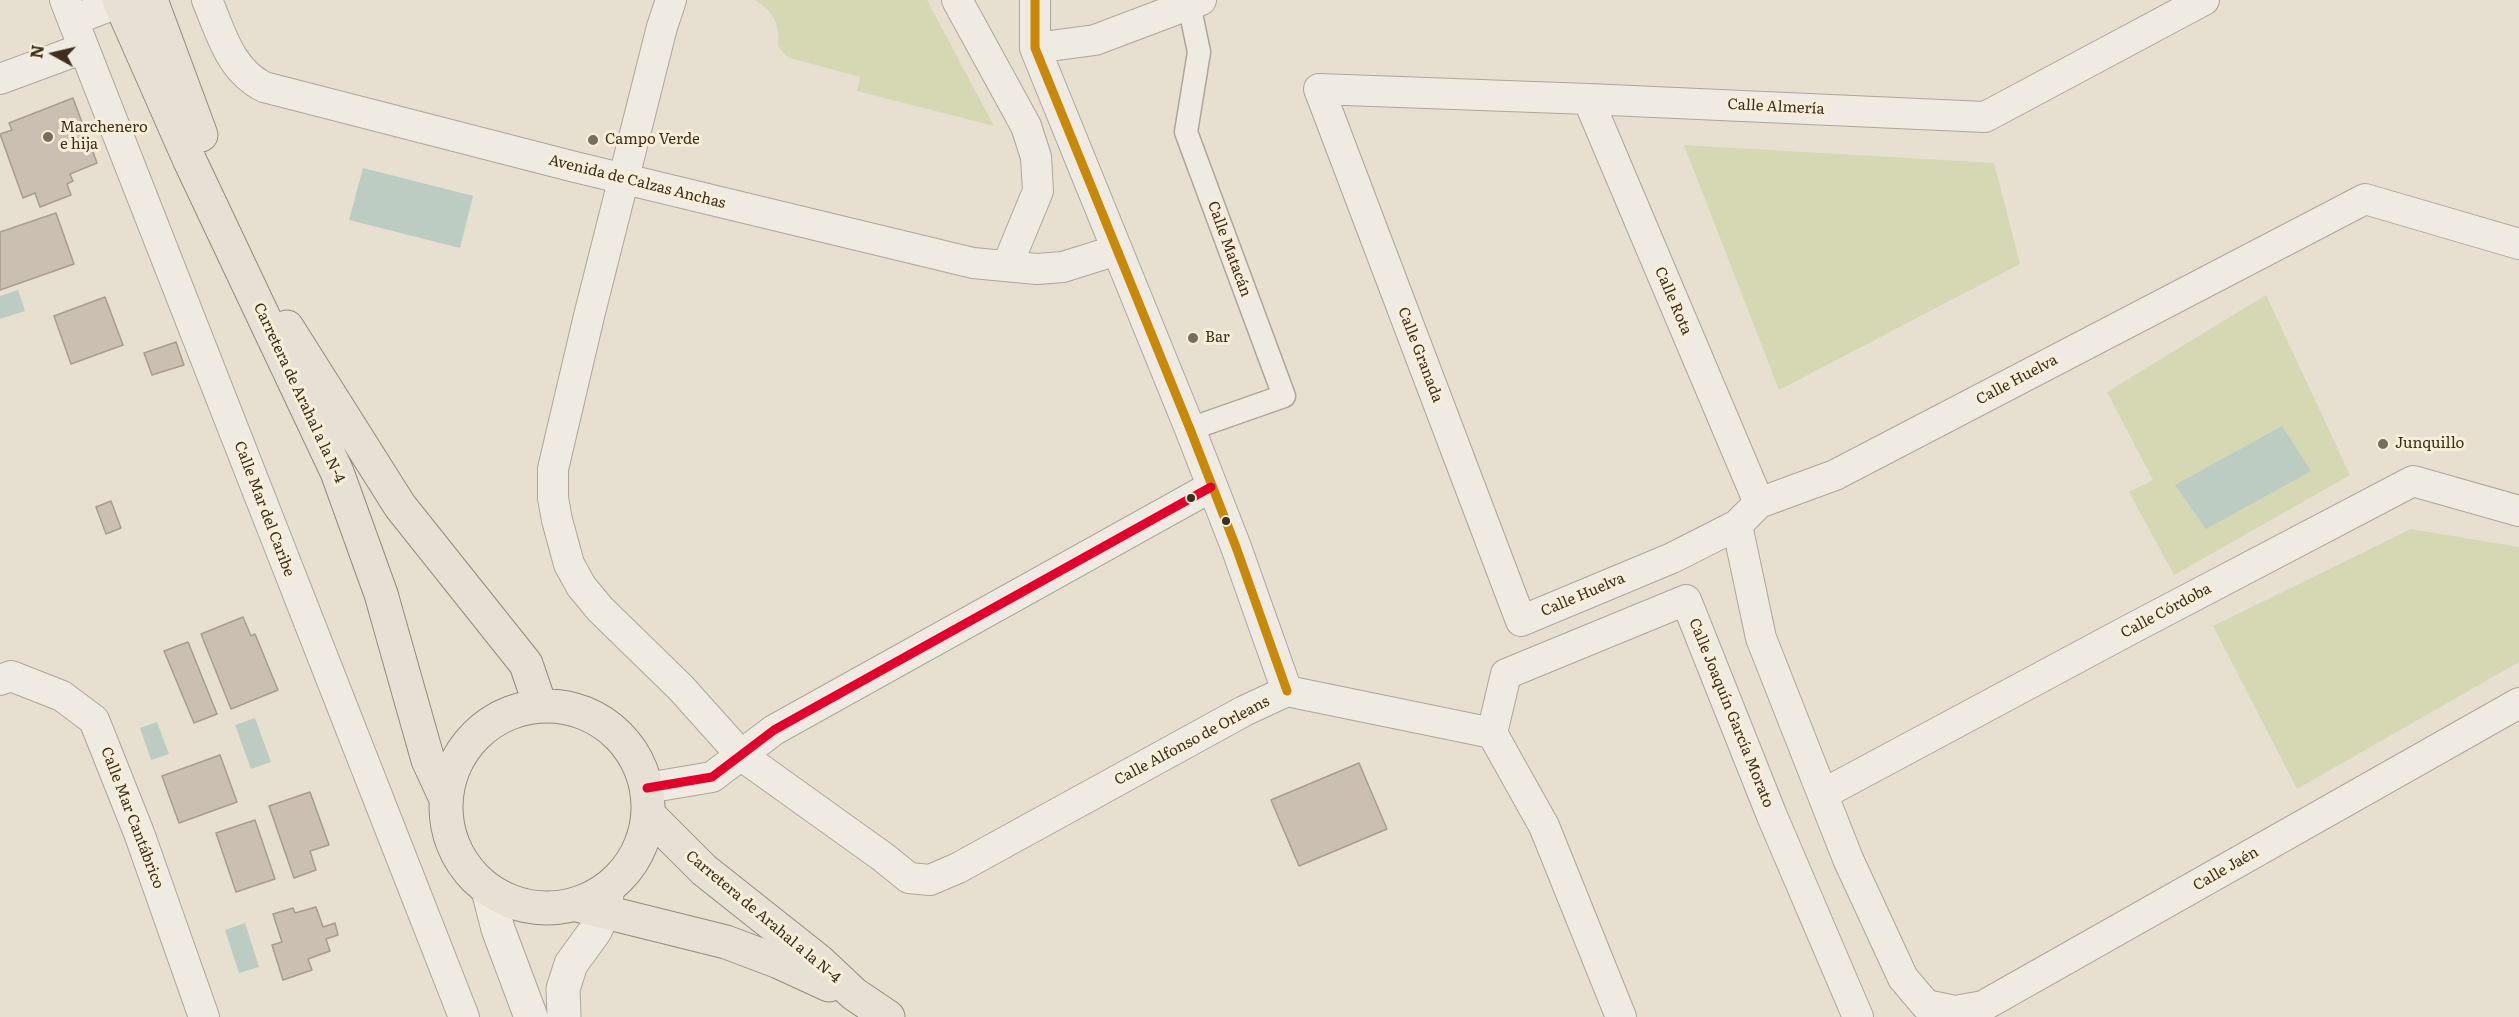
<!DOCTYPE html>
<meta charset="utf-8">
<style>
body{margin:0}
#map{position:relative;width:2519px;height:1017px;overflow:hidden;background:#e7e0d1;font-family:Literata,serif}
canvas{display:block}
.north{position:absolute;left:24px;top:24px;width:60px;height:60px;-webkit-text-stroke:4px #f7eed8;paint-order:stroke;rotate:278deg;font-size:16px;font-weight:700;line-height:24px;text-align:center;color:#3d2e20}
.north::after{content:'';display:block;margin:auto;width:21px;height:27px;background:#3d2e20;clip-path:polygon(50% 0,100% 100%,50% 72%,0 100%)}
</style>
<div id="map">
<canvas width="2519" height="1017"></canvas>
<div class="north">N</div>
</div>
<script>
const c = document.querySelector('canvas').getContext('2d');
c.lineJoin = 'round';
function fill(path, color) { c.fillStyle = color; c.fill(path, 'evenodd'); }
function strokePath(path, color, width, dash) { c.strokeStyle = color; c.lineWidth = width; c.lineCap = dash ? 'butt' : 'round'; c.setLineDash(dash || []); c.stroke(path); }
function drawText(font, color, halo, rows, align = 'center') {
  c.font = font + ' Literata,serif'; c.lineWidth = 6; c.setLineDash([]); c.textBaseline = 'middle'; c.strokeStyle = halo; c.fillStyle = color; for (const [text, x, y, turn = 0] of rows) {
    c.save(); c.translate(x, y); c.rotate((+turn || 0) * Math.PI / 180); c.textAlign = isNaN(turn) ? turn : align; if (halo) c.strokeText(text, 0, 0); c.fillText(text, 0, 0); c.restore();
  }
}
fill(new Path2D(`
 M 755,0 L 927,0 L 994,126 L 857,91 L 860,77 L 787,57 L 778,46 C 780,23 774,13 755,0 Z
 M 1684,145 L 1994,163 L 2020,264 L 1779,390 Z
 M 2266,295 L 2350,475 L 2174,575 L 2129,492 L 2153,480 L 2107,392 Z
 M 2411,529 L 2519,547 L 2519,662 L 2297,789 L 2213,626 Z`), '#d6d7b3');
fill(new Path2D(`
 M 363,168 L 473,196 L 460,248 L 349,220 Z
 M 18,290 L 25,311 L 0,319 L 0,296 Z
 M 2282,426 L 2311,471 L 2206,529 L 2175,485 Z
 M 255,718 L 271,762 L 251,769 L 235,725 Z
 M 157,722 L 169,754 L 151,760 L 140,728 Z
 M 245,923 L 259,967 L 239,973 L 225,930 Z`), '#bcccc2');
const building = new Path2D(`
 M 73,98 L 97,163 L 70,174 L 73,181 L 67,184 L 71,195 L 40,207 L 35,193 L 23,198 L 0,134 L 12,130 L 9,123 Z
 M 56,213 L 74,264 L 0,290 L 0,232 Z
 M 105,297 L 123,345 L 71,364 L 54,316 Z
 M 176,342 L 184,365 L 152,375 L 144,353 Z
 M 111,501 L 121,528 L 106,534 L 96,507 Z
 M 243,617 L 251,636 L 255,634 L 278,690 L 231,709 L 201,634 Z
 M 188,642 L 217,714 L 194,723 L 164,651 Z
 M 220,755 L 237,802 L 179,823 L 162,776 Z
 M 1359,763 L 1387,829 L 1299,866 L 1271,800 Z
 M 310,792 L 329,845 L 310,851 L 316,870 L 294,878 L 269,806 Z
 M 255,820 L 275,879 L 236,892 L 216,833 Z
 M 316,907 L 323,927 L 335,923 L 338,935 L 326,939 L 330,951 L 308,959 L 312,970 L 283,980 L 272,945 L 282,942 L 273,914 L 293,908 L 295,913 Z`);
fill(building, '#cbbfb2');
strokePath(building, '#a89c90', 1.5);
const pedestrian = new Path2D(`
 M 1189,4 L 1199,52 L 1186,132 L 1284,396 L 1190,429`);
const minor = new Path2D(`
 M 65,0 L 464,1017
 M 207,0 C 221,33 230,70 264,87 L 575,167 L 973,263 L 1037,269 L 1063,267 L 1117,250
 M 671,0 L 662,27 L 589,316 L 553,469 L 553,498 L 557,520 L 569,564 L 581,586 L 600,609 L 681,688 L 742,756 L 883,857 L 909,878 L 930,880 L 958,868 L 1244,711 L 1287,691 L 1492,733
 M 957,0 L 1026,126 L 1036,157 L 1038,191 L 1007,266
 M 1035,0 L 1035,48 L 1190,429 L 1236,547 L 1287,691
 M 2204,0 L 1985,117 L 1588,99 L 1319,89 L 1521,621 L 1672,558 L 1737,525 L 1759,503 L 1835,475 L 2365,199 L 2519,244
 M 73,20 L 120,2
 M 1035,48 L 1095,40 L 1201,0
 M 0,79 L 84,48
 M 1588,99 L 1759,503
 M 1737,525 L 1761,638 L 1848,859 L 1903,978 L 1926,1005 L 1955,1011 L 1983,1006 L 2519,703
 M 0,680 L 11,676 L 62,696 L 94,720 L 139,833 L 204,1017
 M 647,788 L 712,777 L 774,730 L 1211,487
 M 1823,794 L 2129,630 L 2413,481 L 2519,511
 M 1621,1017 L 1544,826 L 1492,733 L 1506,674 L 1686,600 L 1772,816 L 1858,1017`);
const tertiary = new Path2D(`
 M 488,890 L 498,929 L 531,1017
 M 564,1017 L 563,989 L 571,964 L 595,931 L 604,912 L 608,888`);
const primary = new Path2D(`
 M 119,0 L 190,161 L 337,472 L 381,594 L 428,760 L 446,799
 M 151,0 L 201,135
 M 287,327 L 400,506 L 526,664 L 540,705
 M446 807a101 101 0 1 1 202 0a101 101 0 1 1-202 0Z
 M 648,814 L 704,870 L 820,962 L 854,994 L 888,1017
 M 577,905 L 726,942 L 779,962 L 829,985`);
strokePath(pedestrian, '#ada599', 25);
strokePath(minor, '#ada599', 32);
strokePath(tertiary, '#ada599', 35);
strokePath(primary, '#928b80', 35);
strokePath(pedestrian, '#efebe3', 22);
strokePath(minor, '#efebe3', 30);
strokePath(tertiary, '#efebe3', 33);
strokePath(primary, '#e6e1d4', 33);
strokePath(new Path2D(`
 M 1035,0 L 1035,48 L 1190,429 L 1236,547 L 1287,691`), '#c88808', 9);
strokePath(new Path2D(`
 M 647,788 L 712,777 L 774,730 L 1211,487`), '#e4002b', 9);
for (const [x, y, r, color] of [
 [48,137,6,"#786c5e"],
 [593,140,6,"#786c5e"],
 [1193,338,6,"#786c5e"],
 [2383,444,6,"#786c5e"],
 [1191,498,5,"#3d2e20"],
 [1226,521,5,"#3d2e20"]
]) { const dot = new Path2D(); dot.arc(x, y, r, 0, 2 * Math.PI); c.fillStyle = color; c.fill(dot); strokePath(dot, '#f7eed8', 2); }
drawText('15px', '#3d2e20', '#f7eed8', [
 ["Calle Almería",1776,107,3],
 ["Avenida de Calzas Anchas",637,182,14],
 ["Calle Matacán",1229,249,70],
 ["Calle Rota",1673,301,67],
 ["Calle Granada",1420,355,69],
 ["Calle Huelva",2017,380,-28],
 ["Carretera de Arahal a la N-4",299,393,65],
 ["Calle Mar del Caribe",264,509,69],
 ["Calle Huelva",1583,595,-23],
 ["Calle Córdoba",2166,611,-28],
 ["Calle Joaquín García Morato",1731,713,68],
 ["Calle Alfonso de Orleans",1192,741,-28],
 ["Calle Mar Cantábrico",132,818,69],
 ["Calle Jaén",2226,869,-30],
 ["Carretera de Arahal a la N-4",763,917,40]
]);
drawText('15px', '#3d2e20', '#f7eed8', [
 ["Marchenero",60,128],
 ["e hija",60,145],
 ["Campo Verde",605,140],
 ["Bar",1205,338],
 ["Junquillo",2395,444]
], 'left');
</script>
